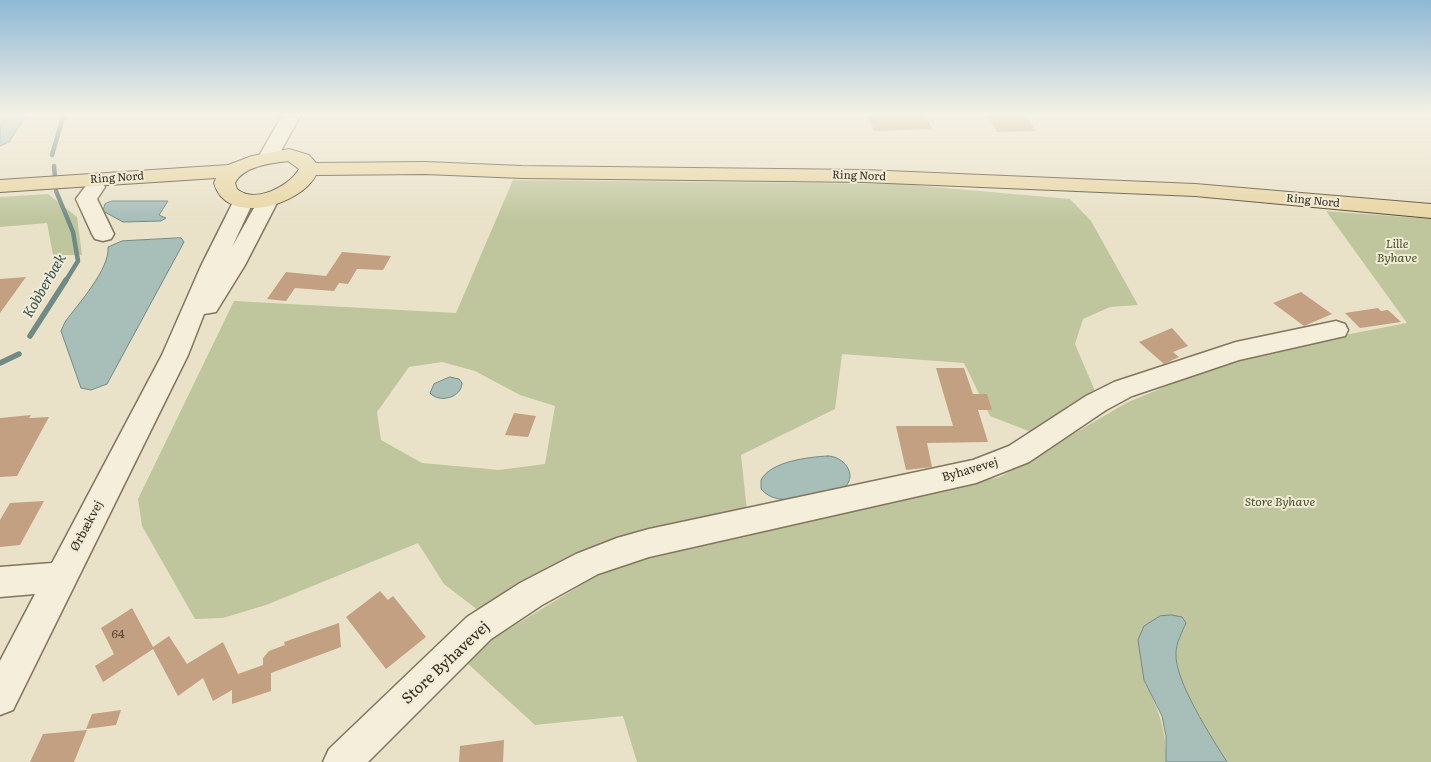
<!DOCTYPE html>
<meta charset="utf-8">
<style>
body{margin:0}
canvas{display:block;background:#e9e1c8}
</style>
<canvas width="1431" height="762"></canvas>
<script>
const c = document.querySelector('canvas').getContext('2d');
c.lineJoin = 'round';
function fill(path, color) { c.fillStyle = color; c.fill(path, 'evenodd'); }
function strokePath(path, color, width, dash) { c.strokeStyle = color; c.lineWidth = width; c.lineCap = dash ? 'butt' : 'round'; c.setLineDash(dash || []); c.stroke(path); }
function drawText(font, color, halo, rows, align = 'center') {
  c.font = font + ' Literata,serif'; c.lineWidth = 4; c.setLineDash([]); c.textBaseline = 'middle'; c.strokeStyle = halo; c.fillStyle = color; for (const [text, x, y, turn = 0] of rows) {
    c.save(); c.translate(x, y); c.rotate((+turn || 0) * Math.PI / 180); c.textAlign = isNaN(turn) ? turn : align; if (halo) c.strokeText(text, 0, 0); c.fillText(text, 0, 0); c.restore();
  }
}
fill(new Path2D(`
 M 513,180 L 901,184 L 1070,199 L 1091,221 L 1138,305 L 1110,307 L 1083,319 L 1075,344 L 1095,391 L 1036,434 L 990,416 L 964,363 L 842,354 L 835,409 L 741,455 L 747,511 L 479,611 L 444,584 L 418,543 L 266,605 L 223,618 L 195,619 L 142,526 L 138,499 L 234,301 L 456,313 ZM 442,362 L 475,371 L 520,395 L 555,406 L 545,464 L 499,470 L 422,463 L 381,440 L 377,412 L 409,367 Z
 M 48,194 L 77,217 L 82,255 L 53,255 L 47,223 L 0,227 L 0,197 Z
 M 1326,211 L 1431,219 L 1431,762 L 1227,762 C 1212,738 1174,680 1176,653 C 1176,643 1182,632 1186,623 L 1144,680 C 1159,712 1166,726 1166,762 L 637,762 L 623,716 L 535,725 L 466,662 L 492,639 L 626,558 L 1000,477 L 1126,403 L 1241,355 L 1407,323 Z`), '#bfc69d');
const water = new Path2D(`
 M 2,114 L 27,114 L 9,142 L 0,146 Z
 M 112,201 L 168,201 L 159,215 L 166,218 L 161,221 L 123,222 L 103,211 L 105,204 Z
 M 181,238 L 184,242 L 107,384 L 91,390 L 81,388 L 61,331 L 65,322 C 78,304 110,269 108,247 L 122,241 Z
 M 450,377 L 459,379 L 462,383 C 462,397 440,404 430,393 L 434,384 Z
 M 828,456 C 843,456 858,474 845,487 C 822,493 779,511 761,489 L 761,480 C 771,461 809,457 828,456 Z
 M 1172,615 L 1182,617 L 1186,623 C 1182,632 1176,643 1176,653 C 1174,680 1212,738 1227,762 L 1166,762 L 1166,736 L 1162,716 L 1144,680 L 1138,640 L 1144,626 L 1160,616 Z`);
fill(water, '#a8beb9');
strokePath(water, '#708b86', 1);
strokePath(new Path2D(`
 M 52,155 L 64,114
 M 54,166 L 55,178
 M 56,191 L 73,232 L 78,261 L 65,282`), '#708b86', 4.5);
strokePath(new Path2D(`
 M 30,336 L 66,280
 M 0,363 L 19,354`), '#708b86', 5.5);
fill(new Path2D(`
 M 867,114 L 925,114 L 932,129 L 874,131 Z
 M 1025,114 L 1036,131 L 997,132 L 987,115 Z
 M 342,252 L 391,256 L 383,270 L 357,269 L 348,284 L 339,283 L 334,291 L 295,288 L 286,301 L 267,299 L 286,272 L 326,276 Z
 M 26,277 L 0,313 L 0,279 Z
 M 1301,292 L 1332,314 L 1304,326 L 1273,303 Z
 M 1378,308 L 1381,311 L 1388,310 L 1401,322 L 1360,328 L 1345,313 Z
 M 1172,328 L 1188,346 L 1173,352 L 1179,357 L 1164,364 L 1139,342 Z
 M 936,368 L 964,368 L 973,394 L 987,394 L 992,410 L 978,410 L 988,442 L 927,443 L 932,467 L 906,470 L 896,426 L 953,426 Z
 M 514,413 L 536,416 L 528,437 L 505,435 Z
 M 31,415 L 29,418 L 49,417 L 17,476 L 0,477 L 0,418 Z
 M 44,501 L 20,545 L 0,547 L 0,520 L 10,503 Z
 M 380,591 L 388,600 L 393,596 L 426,637 L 386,669 L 346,617 Z
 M 132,608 L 153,647 L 169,636 L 187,664 L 223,642 L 238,674 L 263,665 L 263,658 L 269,651 L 285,645 L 284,642 L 339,623 L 341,647 L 271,673 L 271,691 L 232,704 L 232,690 L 213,701 L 203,678 L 178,696 L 153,649 L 103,682 L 95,666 L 114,654 L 101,628 Z
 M 121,710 L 116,725 L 86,729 L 92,714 Z
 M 87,730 L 74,762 L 30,762 L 43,734 Z
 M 504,740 L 503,762 L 459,762 L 460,746 Z`), '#c3a082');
const minor = new Path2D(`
 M 283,114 L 301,114 L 276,160 L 262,160 L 259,156 Z
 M 95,181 L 102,183 L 105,187 L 97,199 L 114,234 L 111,239 L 103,241 L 95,239 L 92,234 L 76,199 L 88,183 Z
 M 269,193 L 276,195 L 279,199 L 245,265 L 216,312 L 204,314 L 188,355 L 13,710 L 0,715 L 0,661 L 35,594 L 0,597 L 0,567 L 52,563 L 162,355 L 201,266 L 234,200 L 237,196 L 244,194 L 251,196 L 254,200 L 232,247 L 259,199 L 262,195 Z
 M 1336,321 L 1345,324 L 1348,330 L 1345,336 L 1239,360 L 1132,396 L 1106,410 L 1029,462 L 976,483 L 649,557 L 598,574 L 542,605 L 491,639 L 368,762 L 323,762 L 329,749 L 467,617 L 520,583 L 576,554 L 617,538 L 649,529 L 973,460 L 1009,446 L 1086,396 L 1114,382 L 1236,342 Z`);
const major = new Path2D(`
 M 289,149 L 309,155 L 316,163 L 425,162 L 522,166 L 864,170 L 1195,184 L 1431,204 L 1431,218 L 1195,196 L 864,182 L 522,178 L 425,174 L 316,175 C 300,206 226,227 214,183 L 216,178 L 0,192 L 0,180 L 228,165 L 252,156 ZM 288,161 L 299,169 C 289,187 254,204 237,189 L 235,183 C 243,166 272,163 288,161 Z`);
strokePath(minor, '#83745f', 3);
strokePath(major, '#524332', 2);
fill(minor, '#f5eeda');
fill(major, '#e8d6a4');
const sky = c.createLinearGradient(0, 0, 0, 220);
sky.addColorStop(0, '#8eb8d5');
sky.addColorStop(0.52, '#f5f2e6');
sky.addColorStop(1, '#f5f2e600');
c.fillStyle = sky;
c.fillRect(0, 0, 1431, 220);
drawText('11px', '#352c21', '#f2ebd6', [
 ["Ring Nord",859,176,2],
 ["Ring Nord",117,178,-4],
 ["Ring Nord",1313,201,6]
]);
drawText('italic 12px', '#444f2a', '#f2ebd6', [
 ["Lille",1397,244],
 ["Byhave",1397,258],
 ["Store Byhave",1280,502]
]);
drawText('12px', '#352c21', '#f2ebd6', [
 ["Byhavevej",970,470,-16],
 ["Ørbækvej",87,526,-62]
]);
drawText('12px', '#584939', null, [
 ["64",118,634]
]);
drawText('italic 14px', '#325353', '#f2ebd6', [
 ["Kobberbæk",45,286,-60]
]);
drawText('15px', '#352c21', '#f2ebd6', [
 ["Store Byhavevej",446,663,-43]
]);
</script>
